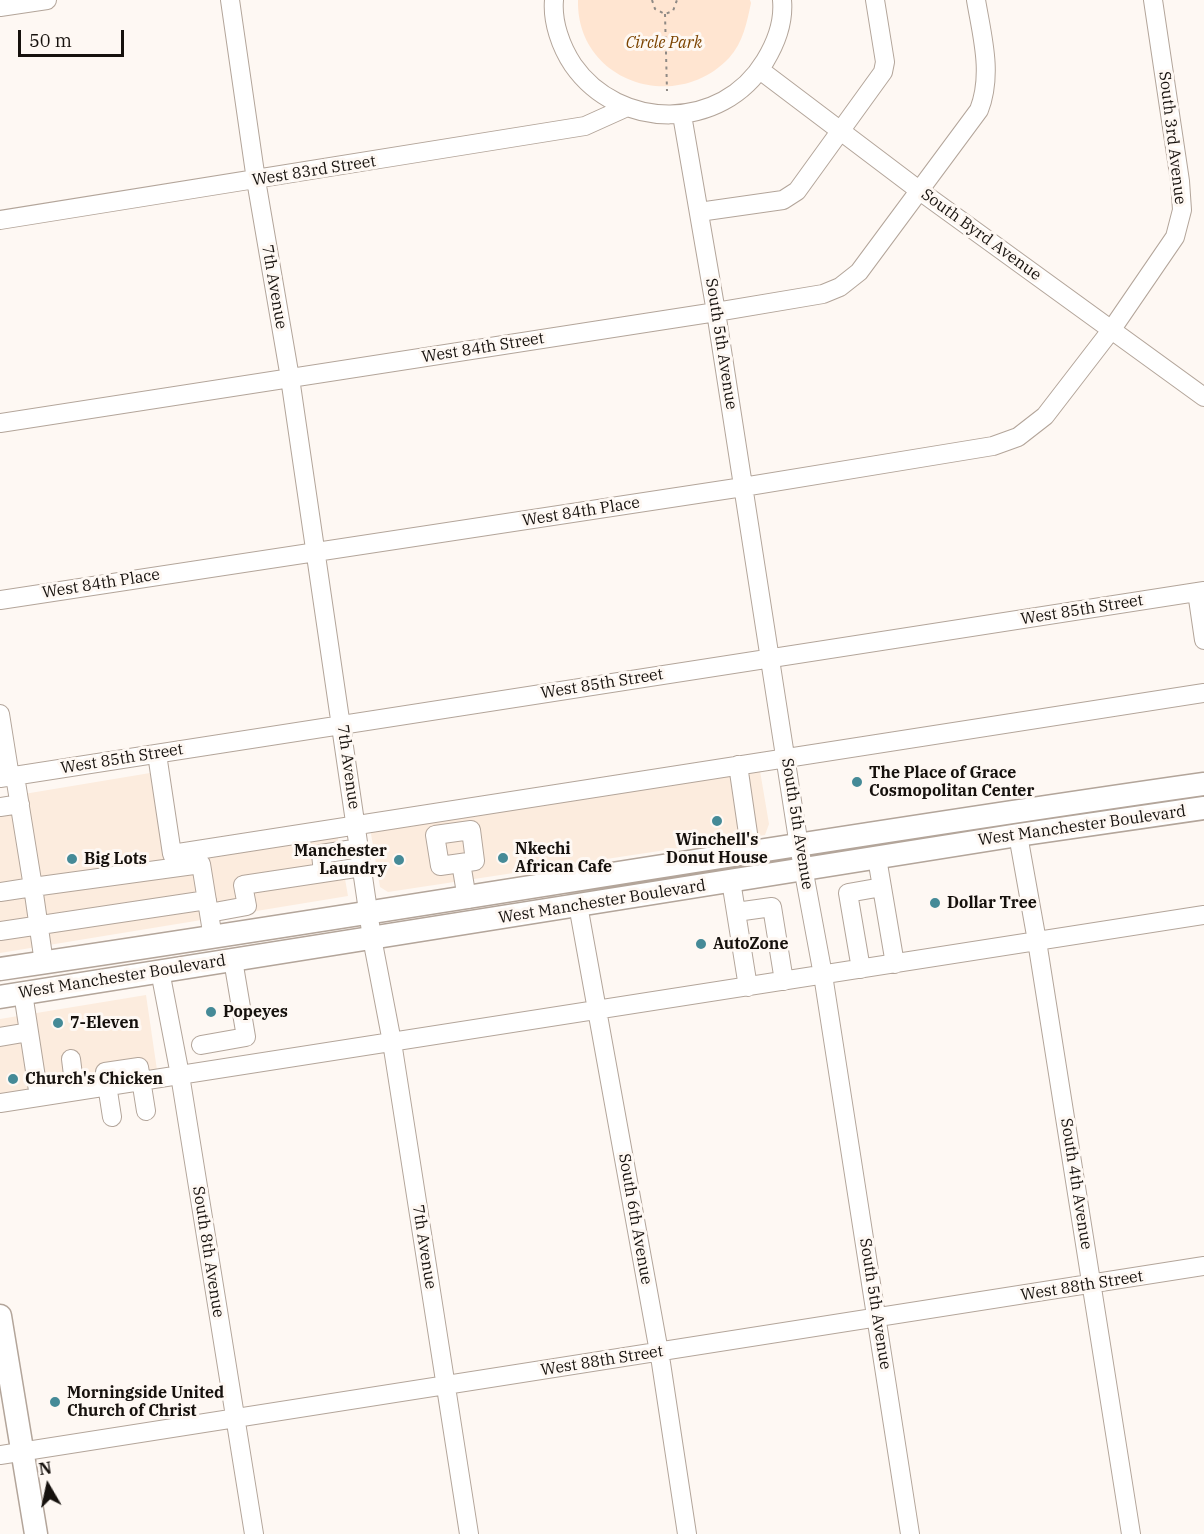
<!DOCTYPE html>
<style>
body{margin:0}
#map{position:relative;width:1204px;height:1534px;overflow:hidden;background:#fef8f3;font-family:"IBM Plex Serif",serif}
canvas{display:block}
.north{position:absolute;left:18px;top:1456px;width:60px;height:60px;-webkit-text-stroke:4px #fef8f3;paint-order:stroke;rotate:351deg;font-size:16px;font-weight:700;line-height:24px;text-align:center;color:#16110d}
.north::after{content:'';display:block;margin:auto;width:21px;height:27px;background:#16110d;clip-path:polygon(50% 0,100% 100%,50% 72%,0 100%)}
.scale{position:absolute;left:18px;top:30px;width:106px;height:27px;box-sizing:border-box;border:3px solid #16110d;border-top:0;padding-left:8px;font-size:18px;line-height:21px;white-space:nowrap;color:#16110d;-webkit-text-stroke:4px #fef8f3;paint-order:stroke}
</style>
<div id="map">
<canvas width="1204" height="1534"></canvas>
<div class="north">N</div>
<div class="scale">50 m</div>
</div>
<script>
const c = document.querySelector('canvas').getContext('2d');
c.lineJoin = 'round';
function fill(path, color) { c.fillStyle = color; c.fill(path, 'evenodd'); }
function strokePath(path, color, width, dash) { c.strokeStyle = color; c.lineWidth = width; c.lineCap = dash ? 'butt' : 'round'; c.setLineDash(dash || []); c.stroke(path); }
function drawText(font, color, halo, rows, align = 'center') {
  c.font = font + ' "IBM Plex Serif",serif'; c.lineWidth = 6; c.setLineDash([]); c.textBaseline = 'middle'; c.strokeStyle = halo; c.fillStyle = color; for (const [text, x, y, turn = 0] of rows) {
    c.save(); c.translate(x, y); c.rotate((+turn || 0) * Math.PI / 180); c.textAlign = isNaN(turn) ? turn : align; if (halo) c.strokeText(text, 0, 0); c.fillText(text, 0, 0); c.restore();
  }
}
fill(new Path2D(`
 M 759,765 L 769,824 L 765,835 L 388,892 L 380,887 L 370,828 Z
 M 150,773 L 165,861 L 337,833 L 348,896 L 0,953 L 0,798 Z
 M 146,995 L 157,1070 L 0,1096 L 0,1019 Z`), '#fcecde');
fill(new Path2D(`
 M 578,0 L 750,0 L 751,3 C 747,22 743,43 729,58 C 675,115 576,81 578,0 Z`), '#ffe5d1');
const minor = new Path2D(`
 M 230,0 L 256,180 L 290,378 L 372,938 L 392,1042 L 469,1534
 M 554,0 C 552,22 561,47 573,65 C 619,131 722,132 765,61 C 776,43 784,21 782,0
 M 0,7 L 47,0
 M 760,70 L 920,191 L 1204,397
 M 682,115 L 716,312 L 799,846 L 823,975 L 910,1534
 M 699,212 L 783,200 L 797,191 L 883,72 L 885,62 L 875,0
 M 0,220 L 585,126 L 625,108
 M 0,423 L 716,312 L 823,294 L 840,287 L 859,272 L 979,110 C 993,74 982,36 976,0
 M 1197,592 L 1204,640
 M 0,600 L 743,487 L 993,446 L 1018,437 L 1045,416 L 1112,329 L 1175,237 L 1182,210 L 1180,181 L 1153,0
 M 0,714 L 10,777
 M 157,754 L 172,854 L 1204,693
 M 738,765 L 751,854
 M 15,776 L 33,887 L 201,864 L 213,938
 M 0,778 L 1204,591
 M 0,807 L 20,804
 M 1018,835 L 1037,941 L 1131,1534
 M 877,858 L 895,964
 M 461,863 L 440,866 L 435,835 L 471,830 L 475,861 L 461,863 L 467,899
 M 323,873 L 321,854 L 360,848
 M 731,881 L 748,987
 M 0,892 L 33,887 L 44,963
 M 578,905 L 661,1363 L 687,1534
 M 736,912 L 772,907 L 784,981
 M 209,913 L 247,906 L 243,885 L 362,867
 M 0,931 L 207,900
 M 861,969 L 848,893 L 882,887
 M 160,971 L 180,1075 L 254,1534
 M 23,993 L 39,1097
 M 0,1037 L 29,1032
 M 201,1045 L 246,1037 L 233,960
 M 71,1059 L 75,1091
 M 0,1103 L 1204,915
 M 112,1117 L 105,1072 L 139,1067 L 146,1111
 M 0,1455 L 1204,1266`);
const major = new Path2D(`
 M 0,969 C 402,910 802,841 1204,784
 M 0,997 L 1018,835 L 1204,808
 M 0,1316 L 36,1534`);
strokePath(minor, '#b3a59a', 20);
strokePath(major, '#b3a59a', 25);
strokePath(new Path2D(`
 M 652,0 L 655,9 L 665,14 L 673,11 L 677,0
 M 665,14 L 667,91`), '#8f8a85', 2, [3, 4.5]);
strokePath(minor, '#fff', 18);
strokePath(major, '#fff', 22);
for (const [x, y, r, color] of [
 [857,782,6,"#458a97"],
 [717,821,6,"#458a97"],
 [503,858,6,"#458a97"],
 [72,859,6,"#458a97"],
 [399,860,6,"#458a97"],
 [935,903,6,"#458a97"],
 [701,944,6,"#458a97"],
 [211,1012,6,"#458a97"],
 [58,1023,6,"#458a97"],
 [13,1079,6,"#458a97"],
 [55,1402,6,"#458a97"]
]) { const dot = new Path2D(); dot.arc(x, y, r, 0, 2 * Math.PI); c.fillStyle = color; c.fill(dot); strokePath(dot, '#fef8f3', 2); }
drawText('italic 16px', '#7c4401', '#fef8f3', [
 ["Circle Park",664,43]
]);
drawText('16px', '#16110d', '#fef8f3', [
 ["South 3rd Avenue",1172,138,83],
 ["West 83rd Street",314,171,-9],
 ["South Byrd Avenue",981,235,36],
 ["7th Avenue",274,287,80],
 ["South 5th Avenue",721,344,81],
 ["West 84th Street",483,348,-9],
 ["West 84th Place",581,512,-9],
 ["West 84th Place",101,584,-9],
 ["West 85th Street",1082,610,-9],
 ["West 85th Street",602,684,-9],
 ["West 85th Street",122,759,-9],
 ["7th Avenue",348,767,82],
 ["South 5th Avenue",797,824,81],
 ["West Manchester Boulevard",1082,826,-8],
 ["West Manchester Boulevard",602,902,-9],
 ["West Manchester Boulevard",122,977,-9],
 ["South 4th Avenue",1076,1184,81],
 ["South 6th Avenue",635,1219,80],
 ["7th Avenue",424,1247,81],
 ["South 8th Avenue",208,1252,81],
 ["West 88th Street",1082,1286,-9],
 ["South 5th Avenue",875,1304,81],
 ["West 88th Street",602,1361,-9]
]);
drawText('bold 16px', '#16110d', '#fef8f3', [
 ["The Place of Grace",869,773],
 ["Cosmopolitan Center",869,791],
 ["Winchell's",717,840,"center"],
 ["Donut House",717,858,"center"],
 ["Nkechi",515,849],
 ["African Cafe",515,867],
 ["Manchester",387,851,"right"],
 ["Laundry",387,869,"right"],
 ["Big Lots",84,859],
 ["Dollar Tree",947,903],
 ["AutoZone",713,944],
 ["Popeyes",223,1012],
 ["7-Eleven",70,1023],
 ["Church's Chicken",25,1079],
 ["Morningside United",67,1393],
 ["Church of Christ",67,1411]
], 'left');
</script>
